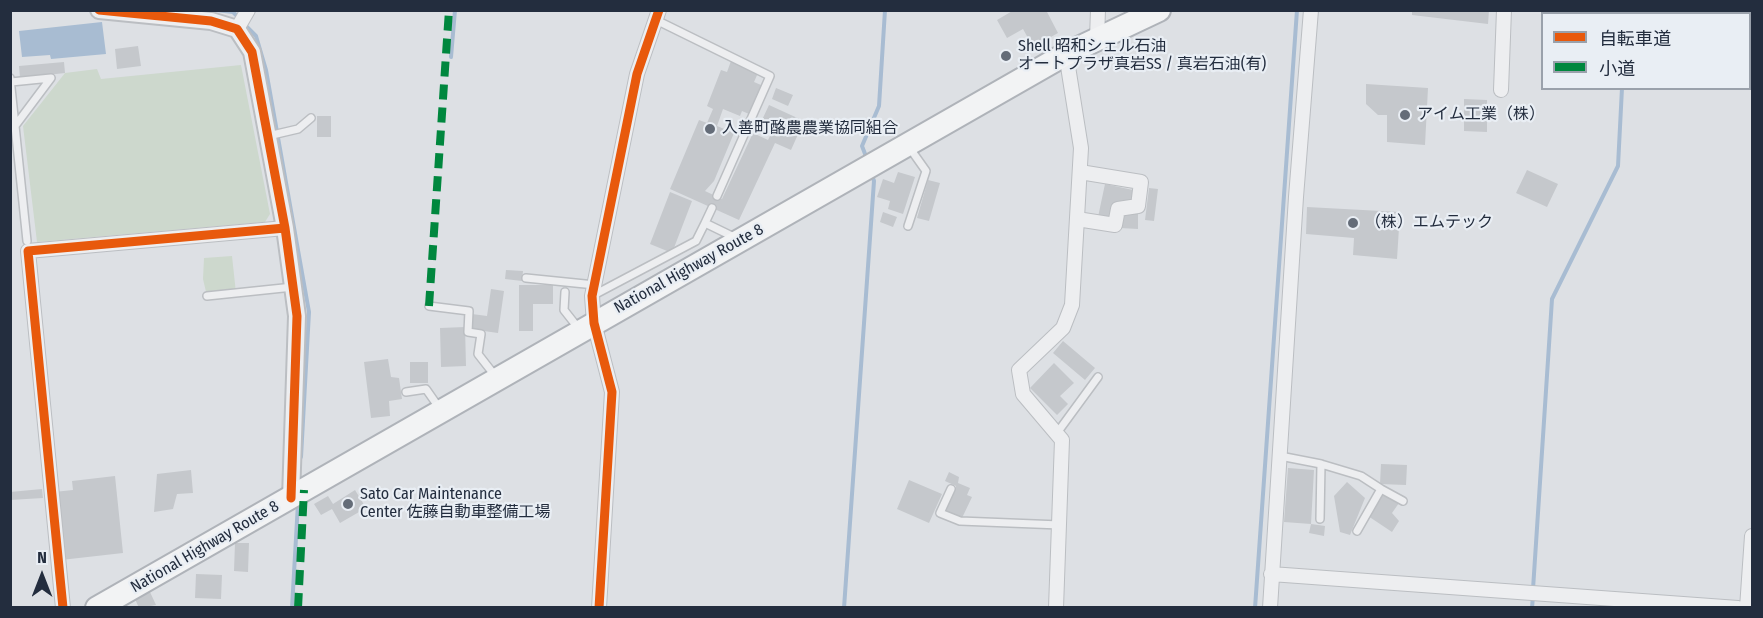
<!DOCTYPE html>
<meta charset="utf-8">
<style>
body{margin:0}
#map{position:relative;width:1763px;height:618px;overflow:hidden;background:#dde0e4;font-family:"Fira Sans Condensed","Noto Sans JP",sans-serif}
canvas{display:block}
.frame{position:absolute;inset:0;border:12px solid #232d3e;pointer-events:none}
.legend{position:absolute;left:1541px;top:12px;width:210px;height:78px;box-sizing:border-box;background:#e9eef4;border:2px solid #9aa1ab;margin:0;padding:8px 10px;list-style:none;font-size:18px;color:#232d3e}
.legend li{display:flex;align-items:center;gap:12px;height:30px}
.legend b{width:30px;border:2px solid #9aa1ab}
.north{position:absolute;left:12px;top:546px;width:60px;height:60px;-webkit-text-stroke:4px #e9eef4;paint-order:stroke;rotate:0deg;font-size:16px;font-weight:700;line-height:24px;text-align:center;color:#232d3e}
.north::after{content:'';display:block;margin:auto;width:21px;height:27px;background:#232d3e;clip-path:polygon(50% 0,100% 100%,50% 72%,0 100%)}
</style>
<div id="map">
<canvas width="1763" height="618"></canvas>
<div class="frame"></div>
<ul class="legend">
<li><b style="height:8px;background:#e8590c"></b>自転車道</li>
<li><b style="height:8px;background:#00873e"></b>小道</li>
</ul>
<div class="north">N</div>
</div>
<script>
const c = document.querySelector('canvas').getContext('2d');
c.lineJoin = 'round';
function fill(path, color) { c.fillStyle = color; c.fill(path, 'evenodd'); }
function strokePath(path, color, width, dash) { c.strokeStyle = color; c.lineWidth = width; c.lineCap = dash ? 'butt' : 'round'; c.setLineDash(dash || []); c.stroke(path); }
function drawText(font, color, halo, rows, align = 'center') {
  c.font = font + ' "Fira Sans Condensed","Noto Sans JP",sans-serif'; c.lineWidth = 4.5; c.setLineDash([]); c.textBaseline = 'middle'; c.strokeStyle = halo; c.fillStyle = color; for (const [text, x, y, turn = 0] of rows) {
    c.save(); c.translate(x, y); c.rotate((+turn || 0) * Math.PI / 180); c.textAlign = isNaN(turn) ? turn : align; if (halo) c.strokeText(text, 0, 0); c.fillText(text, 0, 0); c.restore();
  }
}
fill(new Path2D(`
 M 241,65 L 270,214 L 265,222 L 37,242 L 23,126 L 65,73 L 97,69 L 101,79 Z
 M 232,256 L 236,293 L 207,296 L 203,279 L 204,258 Z`), '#cdd8cd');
fill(new Path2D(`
 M 102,22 L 106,54 L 51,59 L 50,55 L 22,57 L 19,31 Z`), '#a8bcd2');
strokePath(new Path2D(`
 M 216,10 L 233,12 L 240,19
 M 1623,14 L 1623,10
 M 245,25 L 256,36 L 266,70 L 309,312 L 301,457
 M 451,57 L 455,10
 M 867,159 L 862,146 L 879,106 L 885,10
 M 1533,589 L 1552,299 L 1618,166 L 1622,88
 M 292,608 L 298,503
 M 844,608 L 874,181 L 872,175
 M 1255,608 L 1297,10
 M 1532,608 L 1533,596`), '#a8bcd2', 4);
fill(new Path2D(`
 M 1014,10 L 1046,10 L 1058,33 L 1033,47 L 1023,29 L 1007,38 L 997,20 Z
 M 1412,10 L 1489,10 L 1488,24 L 1412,15 Z
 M 138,46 L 141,66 L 117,69 L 115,49 Z
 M 731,61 L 758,73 L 754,82 L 761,85 L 749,114 L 742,111 L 740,116 L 723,109 L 717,126 L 734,133 L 714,181 L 705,191 L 722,199 L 753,133 L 768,140 L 775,126 L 762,120 L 769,105 L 804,121 L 791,150 L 775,143 L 739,220 L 670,189 L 699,120 L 707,123 L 713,109 L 707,106 L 721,70 L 727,72 Z
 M 64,62 L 65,73 L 20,78 L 19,66 Z
 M 1366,84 L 1428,88 L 1425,145 L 1387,142 L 1387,115 L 1378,115 L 1366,104 Z
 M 776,88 L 793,95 L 788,106 L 772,99 Z
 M 1464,99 L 1487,100 L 1487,132 L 1464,131 Z
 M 317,116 L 331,116 L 331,137 L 317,137 Z
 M 1527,170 L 1558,184 L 1547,207 L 1516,193 Z
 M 898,172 L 915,177 L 903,214 L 888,209 L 890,201 L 877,197 L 883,179 L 894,183 Z
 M 928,180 L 940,183 L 929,221 L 917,218 Z
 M 1105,184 L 1133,190 L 1130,209 L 1111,220 L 1098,217 Z
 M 1149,188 L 1158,189 L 1154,221 L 1145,220 Z
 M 670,192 L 692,201 L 672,253 L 650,244 Z
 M 1307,207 L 1400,212 L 1397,259 L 1353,255 L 1354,238 L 1306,234 Z
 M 1121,209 L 1138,210 L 1138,229 L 1120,228 Z
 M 883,212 L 897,217 L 893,227 L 880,222 Z
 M 506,270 L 523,271 L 522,281 L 505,279 Z
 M 519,285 L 553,285 L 553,304 L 533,304 L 533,331 L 519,331 Z
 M 491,289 L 504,291 L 498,333 L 470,329 L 472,314 L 487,316 Z
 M 465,327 L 466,366 L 441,367 L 440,328 Z
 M 1063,341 L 1095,368 L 1085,380 L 1053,353 Z
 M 388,359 L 391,377 L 399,378 L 402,399 L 389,401 L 390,416 L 371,418 L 364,362 Z
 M 410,362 L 428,362 L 428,383 L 410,383 Z
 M 1054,363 L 1074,383 L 1060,396 L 1068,404 L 1057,415 L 1030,388 Z
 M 1381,464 L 1407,465 L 1406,485 L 1380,484 Z
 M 1288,468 L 1314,470 L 1311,524 L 1284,522 Z
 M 191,470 L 193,493 L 177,494 L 173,509 L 154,512 L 157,474 Z
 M 949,472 L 959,477 L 958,483 L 970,488 L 967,495 L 972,497 L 962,518 L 945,511 L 956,486 L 945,481 Z
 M 115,476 L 123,553 L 61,560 L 54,492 L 73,490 L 72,481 Z
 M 909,480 L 942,494 L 929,523 L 897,509 Z
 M 1347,482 L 1365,498 L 1350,535 L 1340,532 L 1334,496 Z
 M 42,489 L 43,498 L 10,500 L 10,492 Z
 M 355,490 L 366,508 L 340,523 L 332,509 L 321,515 L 314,504 L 328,496 L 333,504 Z
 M 1384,493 L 1399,503 L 1392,513 L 1399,521 L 1392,532 L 1368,516 Z
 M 1311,524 L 1325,526 L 1324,536 L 1309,533 Z
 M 235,543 L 249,543 L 248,572 L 234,571 Z
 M 196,574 L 222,575 L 221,599 L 195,598 Z
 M 150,592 L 156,605 L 139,608 L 135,599 Z`), '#c5c8cc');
const service = new Path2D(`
 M 656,20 L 770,76 L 717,196
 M 10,78 L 27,241
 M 11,82 L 51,78 L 15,126
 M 268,136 L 298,129 L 311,118
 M 712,208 L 705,223 L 736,238
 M 908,226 L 926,171 L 909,147
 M 526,278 L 595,285
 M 565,292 L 564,310 L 579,329
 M 207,296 L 293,287
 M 592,296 L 696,241 L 705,223
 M 429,306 L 469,311 L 468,332 L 481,334 L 478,354 L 496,377
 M 406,392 L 426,389 L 440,409
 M 1057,433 L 1098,377
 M 1280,456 L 1321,464 L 1320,519
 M 1321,464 L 1361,476 L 1381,489 L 1357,531
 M 951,489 L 940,513 L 960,521 L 1060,525
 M 1381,489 L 1403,501`);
const minor = new Path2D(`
 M 237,29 L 248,10
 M 1097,38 L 1098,10
 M 1501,90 L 1504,10
 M 1077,219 L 1115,225 L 1118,209 L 1138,206 L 1141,182 L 1080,172
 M 1271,574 L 1738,608
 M 63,608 L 28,251 L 285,228
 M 599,608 L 612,392 L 594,323 L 592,296 L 637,74 L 659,10
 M 1056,608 L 1062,440 L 1023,394 L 1019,370 L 1063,328 L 1072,305 L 1081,148 L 1066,54
 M 1270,608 L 1296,197 L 1311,10
 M 1747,608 L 1752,536`);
const tertiary = new Path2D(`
 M 99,10 L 211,21 L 237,29 L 252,52 L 285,228 L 297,316 L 291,498`);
const trunk = new Path2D(`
 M 97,608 L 1066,54 L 1159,10`);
strokePath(service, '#bbbec2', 10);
strokePath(minor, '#bbbec2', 16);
strokePath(tertiary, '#bbbec2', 20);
strokePath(trunk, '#afb3b9', 26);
strokePath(service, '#edeef0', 7);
strokePath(minor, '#edeef0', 14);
strokePath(tertiary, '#edeef0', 16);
strokePath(trunk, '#f2f3f4', 22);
strokePath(new Path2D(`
 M 429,306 L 449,10
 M 298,608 L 304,490`), '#00873e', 8, [15, 8]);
strokePath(new Path2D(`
 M 99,10 L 211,21 L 237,29 L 252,52 L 285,228 L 297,316 L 291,498
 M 63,608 L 28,251 L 285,228
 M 599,608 L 612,392 L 594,323 L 592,296 L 637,74 L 659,10`), '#e8590c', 9);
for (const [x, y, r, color] of [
 [1006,56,6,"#646c78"],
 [1405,115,6,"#646c78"],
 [710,129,6,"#646c78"],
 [1353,223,6,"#646c78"],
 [348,504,6,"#646c78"]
]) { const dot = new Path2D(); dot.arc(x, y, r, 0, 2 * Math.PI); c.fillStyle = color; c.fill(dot); strokePath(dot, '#e9eef4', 2); }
drawText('16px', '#232d3e', '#e9eef4', [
 ["Shell 昭和シェル石油",1018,47],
 ["オートプラザ真岩SS / 真岩石油(有)",1018,65],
 ["アイム工業（株）",1417,115],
 ["入善町酪農農業協同組合",722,129],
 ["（株）エムテック",1365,223],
 ["Sato Car Maintenance",360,495],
 ["Center 佐藤自動車整備工場",360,513]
], 'left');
drawText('16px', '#232d3e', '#e9eef4', [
 ["National Highway Route 8",689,269,-29],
 ["National Highway Route 8",205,547,-30]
]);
</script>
